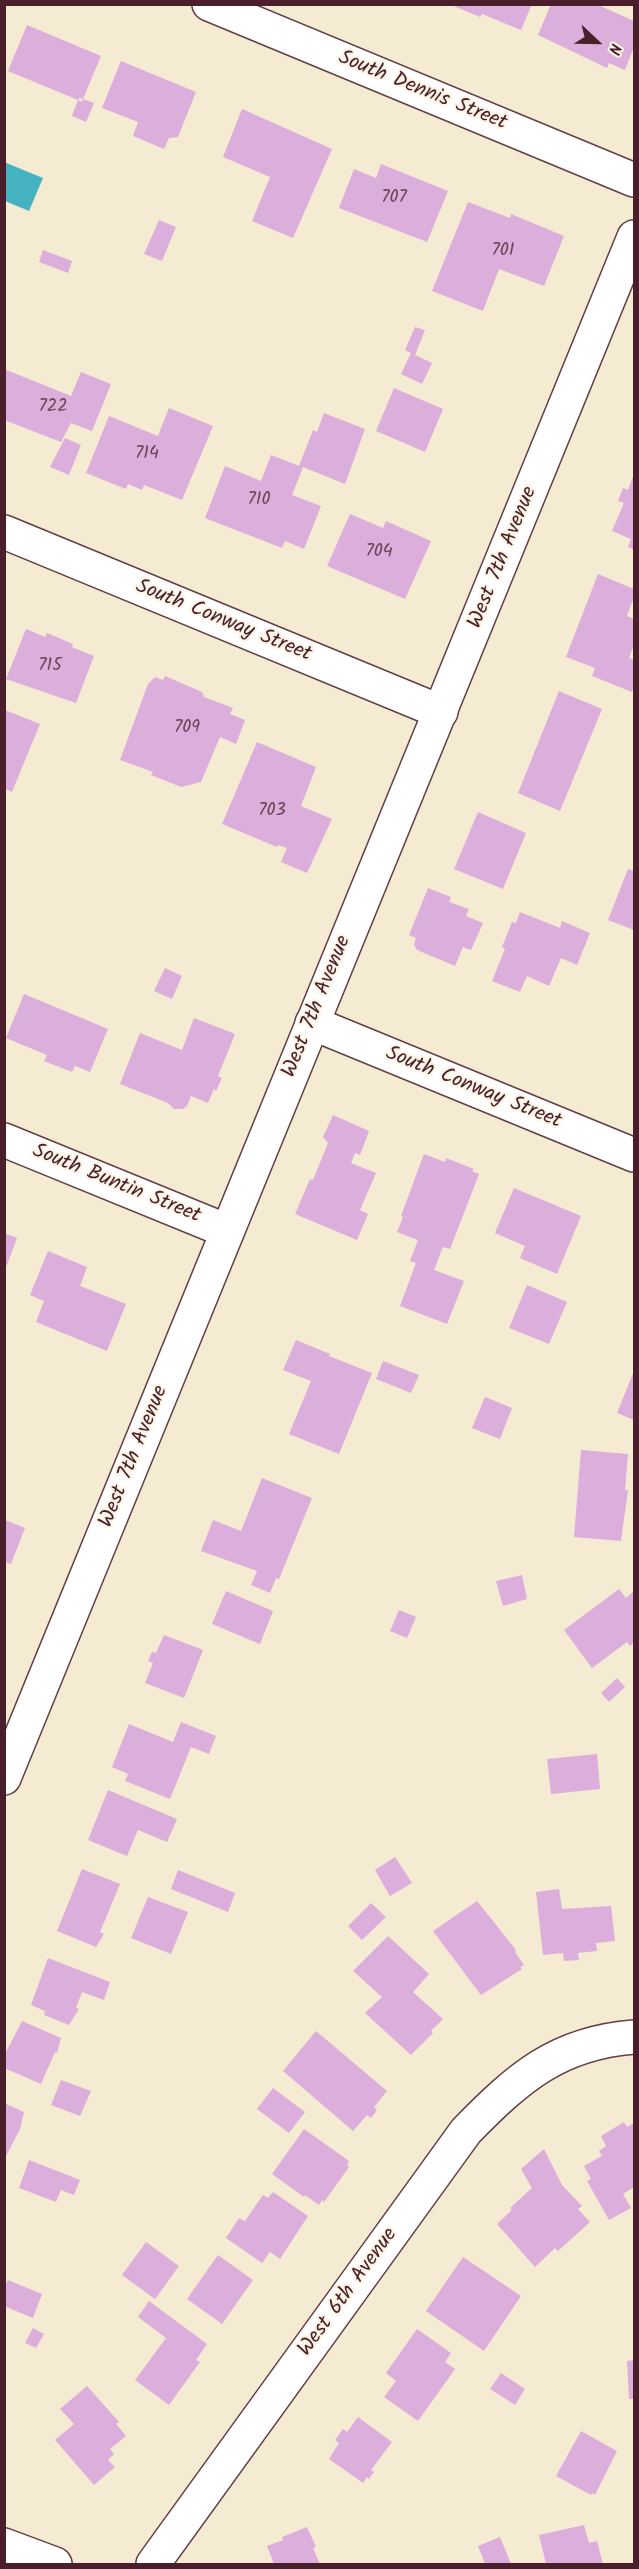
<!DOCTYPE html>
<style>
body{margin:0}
#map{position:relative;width:639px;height:2569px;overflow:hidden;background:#f4ebd2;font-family:Kalam,sans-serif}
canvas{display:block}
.frame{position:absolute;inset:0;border:6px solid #4a1f2b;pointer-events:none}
.north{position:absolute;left:567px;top:12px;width:60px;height:60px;-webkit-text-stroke:4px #fcf5e5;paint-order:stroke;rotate:112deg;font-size:16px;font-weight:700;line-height:24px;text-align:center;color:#4a1f2b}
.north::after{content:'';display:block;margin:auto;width:21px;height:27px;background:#4a1f2b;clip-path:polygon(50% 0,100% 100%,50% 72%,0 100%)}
</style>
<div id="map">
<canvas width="639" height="2569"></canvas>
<div class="frame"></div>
<div class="north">N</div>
</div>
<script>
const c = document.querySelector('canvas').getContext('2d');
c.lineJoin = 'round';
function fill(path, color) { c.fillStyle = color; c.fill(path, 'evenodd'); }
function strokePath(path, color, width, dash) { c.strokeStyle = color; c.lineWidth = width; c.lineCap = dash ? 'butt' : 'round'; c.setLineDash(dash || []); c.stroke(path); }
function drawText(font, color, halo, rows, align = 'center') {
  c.font = font + ' Kalam,sans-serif'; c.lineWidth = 4.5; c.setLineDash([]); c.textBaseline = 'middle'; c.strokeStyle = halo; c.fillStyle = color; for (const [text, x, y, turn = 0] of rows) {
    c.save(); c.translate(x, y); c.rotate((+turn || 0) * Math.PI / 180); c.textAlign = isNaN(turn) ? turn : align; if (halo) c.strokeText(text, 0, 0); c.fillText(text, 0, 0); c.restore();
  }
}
fill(new Path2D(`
 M 4,162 L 43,178 L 29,211 L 5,201 Z`), '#44b3bf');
fill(new Path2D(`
 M 449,4 L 532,4 L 521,30 L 482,14 L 480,17 Z
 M 551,4 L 596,4 L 634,21 L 634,47 L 625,70 L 609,63 L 607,68 L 538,35 Z
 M 27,25 L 101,56 L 83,99 L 79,98 L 78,100 L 8,71 Z
 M 121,61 L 196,92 L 178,137 L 169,138 L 164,149 L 133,136 L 138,122 L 102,108 Z
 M 83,99 L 94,103 L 86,122 L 72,116 L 78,100 L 82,102 Z
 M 242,109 L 332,149 L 293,238 L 252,221 L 270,177 L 223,157 Z
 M 381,164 L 448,191 L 427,242 L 339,208 L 354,169 L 376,178 Z
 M 468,202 L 510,218 L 511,214 L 564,236 L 544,286 L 499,269 L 483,311 L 432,291 Z
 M 159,220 L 176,227 L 162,261 L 144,254 Z
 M 43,250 L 72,261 L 68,273 L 39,262 Z
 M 415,327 L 425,330 L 415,355 L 432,363 L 422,384 L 401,374 L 411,353 L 405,350 Z
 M 4,369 L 71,396 L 81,372 L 111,384 L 92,431 L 71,423 L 61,442 L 4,420 Z
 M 394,388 L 443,409 L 425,452 L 376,431 Z
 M 169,408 L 213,426 L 182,500 L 144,485 L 142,490 L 128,484 L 126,489 L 86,473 L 109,416 L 158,436 Z
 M 324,413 L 365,429 L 345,484 L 303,467 L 292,495 L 321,506 L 304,549 L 285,541 L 282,548 L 205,518 L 225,466 L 261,481 L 271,455 L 299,466 L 313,430 L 317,432 Z
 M 65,438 L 81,445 L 69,475 L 50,467 Z
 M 634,474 L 634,550 L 628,547 L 631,539 L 612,531 L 624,503 L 618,501 L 623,488 L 628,490 Z
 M 350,514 L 383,528 L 386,521 L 431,541 L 405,599 L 327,566 Z
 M 598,574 L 634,589 L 634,597 L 627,616 L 634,619 L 634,645 L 629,658 L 634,660 L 634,685 L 632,692 L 592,676 L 595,668 L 566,657 Z
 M 26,629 L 45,637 L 47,633 L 73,644 L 72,647 L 94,656 L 76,703 L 6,679 Z
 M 165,676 L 202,692 L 204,697 L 233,708 L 230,714 L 245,720 L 236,744 L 220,737 L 201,782 L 181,787 L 151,775 L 153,772 L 120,760 L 148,684 L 155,677 L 163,680 Z
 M 559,691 L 602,709 L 560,811 L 518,793 Z
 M 5,710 L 40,724 L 12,792 L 5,789 Z
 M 257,742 L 316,767 L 301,806 L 332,819 L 307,873 L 281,862 L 287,848 L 278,845 L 277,847 L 222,824 Z
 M 478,812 L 526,833 L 503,889 L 454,869 Z
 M 628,869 L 634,871 L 634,930 L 608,920 Z
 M 428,888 L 451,897 L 449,902 L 469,909 L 466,916 L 483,923 L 471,950 L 463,947 L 455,966 L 417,950 L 414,945 L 416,938 L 409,935 Z
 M 520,912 L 560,928 L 562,921 L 590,933 L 577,965 L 561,958 L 549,986 L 527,976 L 520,992 L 492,981 L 505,949 L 502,947 L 512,922 L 516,923 Z
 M 165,968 L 182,976 L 172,999 L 154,991 Z
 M 24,994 L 108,1029 L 90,1072 L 75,1066 L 72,1072 L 44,1061 L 47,1055 L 6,1038 Z
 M 194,1018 L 235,1034 L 218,1076 L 222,1078 L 216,1091 L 214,1089 L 208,1103 L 191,1096 L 187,1106 L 183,1109 L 174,1109 L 168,1103 L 120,1084 L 140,1033 L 182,1050 Z
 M 333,1115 L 369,1131 L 360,1155 L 355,1153 L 351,1163 L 376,1173 L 360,1210 L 368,1214 L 357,1240 L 295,1214 L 310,1179 L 313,1180 L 328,1143 L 323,1137 Z
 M 424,1154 L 445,1162 L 446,1158 L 474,1169 L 472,1171 L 479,1174 L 450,1249 L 443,1247 L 434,1270 L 464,1281 L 447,1324 L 400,1306 L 416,1263 L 410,1261 L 418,1240 L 397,1232 L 403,1217 L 401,1216 Z
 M 514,1188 L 581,1216 L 557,1274 L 520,1258 L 525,1246 L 495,1233 Z
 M 4,1233 L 17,1238 L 5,1270 L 4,1270 Z
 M 48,1251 L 87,1267 L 80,1286 L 126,1304 L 107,1351 L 36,1322 L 44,1301 L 30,1295 Z
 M 527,1285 L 567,1302 L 549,1344 L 509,1328 Z
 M 296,1340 L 330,1354 L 329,1356 L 372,1373 L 339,1454 L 289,1434 L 311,1381 L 283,1370 Z
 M 383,1361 L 419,1375 L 411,1393 L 376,1379 Z
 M 634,1371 L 634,1420 L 617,1413 Z
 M 485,1397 L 512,1408 L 500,1439 L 472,1428 Z
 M 581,1450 L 628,1454 L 625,1490 L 628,1490 L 621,1541 L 574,1537 Z
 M 262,1478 L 312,1498 L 279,1579 L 276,1578 L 270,1593 L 251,1585 L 257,1571 L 201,1551 L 213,1520 L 241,1531 Z
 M 5,1520 L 25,1528 L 11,1564 L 5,1562 Z
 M 522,1575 L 527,1599 L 503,1606 L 496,1581 Z
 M 619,1589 L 626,1598 L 634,1591 L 634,1642 L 630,1646 L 627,1642 L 592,1668 L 564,1630 Z
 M 226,1591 L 273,1611 L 260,1644 L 212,1624 Z
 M 399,1610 L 416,1617 L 407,1638 L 390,1631 Z
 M 164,1635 L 203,1650 L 184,1698 L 145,1683 L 153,1663 L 148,1661 L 152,1652 L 156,1653 Z
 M 617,1678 L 625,1687 L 609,1702 L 601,1693 Z
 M 181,1722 L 216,1736 L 209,1754 L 191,1747 L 170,1799 L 125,1781 L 128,1774 L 112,1767 L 129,1724 L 173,1742 Z
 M 597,1754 L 600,1789 L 551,1794 L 547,1759 Z
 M 108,1790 L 177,1819 L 167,1842 L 138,1830 L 127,1856 L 88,1840 Z
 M 395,1857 L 412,1883 L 390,1896 L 375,1870 Z
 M 82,1869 L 120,1884 L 100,1932 L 104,1934 L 96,1947 L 57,1931 Z
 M 178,1870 L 235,1893 L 228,1912 L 171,1889 Z
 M 559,1889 L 562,1909 L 611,1906 L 615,1941 L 596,1943 L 597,1951 L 578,1953 L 579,1960 L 564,1961 L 563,1953 L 543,1955 L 536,1892 Z
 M 148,1897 L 188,1912 L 171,1954 L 131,1938 Z
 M 477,1901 L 516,1950 L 515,1952 L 524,1965 L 520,1967 L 522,1969 L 481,1995 L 433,1931 Z
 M 371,1903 L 386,1917 L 362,1940 L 348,1926 Z
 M 388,1936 L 429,1974 L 413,1992 L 443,2019 L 431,2031 L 433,2033 L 411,2055 L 365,2013 L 382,1997 L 353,1971 Z
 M 48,1958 L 110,1982 L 104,2000 L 82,1992 L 76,2008 L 79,2009 L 69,2025 L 44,2015 L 45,2011 L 31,2005 Z
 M 22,2021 L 61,2038 L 57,2053 L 55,2052 L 41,2084 L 4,2068 L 4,2056 Z
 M 316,2031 L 387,2091 L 374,2107 L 377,2110 L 371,2118 L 367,2115 L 353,2131 L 283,2071 Z
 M 61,2080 L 91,2091 L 80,2116 L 51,2105 Z
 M 273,2088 L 305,2112 L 289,2133 L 257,2109 Z
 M 4,2103 L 24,2112 L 20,2129 L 4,2160 Z
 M 624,2122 L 627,2127 L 634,2123 L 634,2187 L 623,2194 L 631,2208 L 609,2220 L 587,2181 L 591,2179 L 584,2166 L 602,2156 L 599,2151 L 606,2146 L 601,2136 Z
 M 304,2129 L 349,2161 L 347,2165 L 349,2167 L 324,2202 L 322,2200 L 319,2205 L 305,2195 L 304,2197 L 272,2174 Z
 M 544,2149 L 562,2185 L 582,2206 L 578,2209 L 590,2222 L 558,2251 L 555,2248 L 535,2267 L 497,2224 L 512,2210 L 510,2208 L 532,2188 L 521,2169 Z
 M 29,2160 L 80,2180 L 74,2195 L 61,2190 L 56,2202 L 19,2188 Z
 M 273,2192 L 308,2216 L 280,2259 L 270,2252 L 262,2263 L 226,2238 L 239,2218 L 245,2221 L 263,2195 L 268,2198 Z
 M 146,2242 L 179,2266 L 155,2299 L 122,2275 Z
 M 218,2255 L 253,2280 L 222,2324 L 187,2299 Z
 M 463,2257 L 521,2296 L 484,2351 L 426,2311 Z
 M 8,2280 L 42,2294 L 33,2318 L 4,2306 L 4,2288 Z
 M 149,2301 L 207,2344 L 196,2360 L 200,2362 L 169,2405 L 135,2380 L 166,2338 L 138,2317 Z
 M 33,2328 L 44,2334 L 36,2348 L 25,2343 Z
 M 417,2329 L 451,2353 L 445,2362 L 455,2369 L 418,2421 L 384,2397 L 396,2381 L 386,2373 Z
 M 634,2360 L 634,2399 L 629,2399 L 627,2361 Z
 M 501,2373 L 525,2389 L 515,2405 L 490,2389 Z
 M 87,2386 L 119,2422 L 116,2424 L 126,2436 L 110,2449 L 114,2454 L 108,2460 L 115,2467 L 94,2485 L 55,2440 L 74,2424 L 60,2409 Z
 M 358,2417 L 392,2442 L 371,2470 L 374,2472 L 369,2479 L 367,2477 L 363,2483 L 329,2459 L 339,2443 L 335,2440 L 343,2429 L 347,2432 Z
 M 581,2431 L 617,2451 L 595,2495 L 593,2493 L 591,2495 L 556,2476 Z
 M 584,2525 L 589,2543 L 597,2541 L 603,2564 L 546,2564 L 539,2535 Z
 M 307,2527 L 316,2547 L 313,2548 L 320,2564 L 274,2564 L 267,2546 L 283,2540 L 282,2537 Z
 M 500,2537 L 511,2564 L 485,2564 L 478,2546 Z`), '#dcaedb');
const minor = new Path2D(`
 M 209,4 L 634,180
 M 4,532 L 441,712
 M 312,1023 L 634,1155
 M 4,1140 L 227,1231
 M 4,2545 L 55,2564
 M 153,2564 L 466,2131 C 518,2078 557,2043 634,2037`);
const tertiary = new Path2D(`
 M 4,1778 L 634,237`);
strokePath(minor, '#643e44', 36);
strokePath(tertiary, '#643e44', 36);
strokePath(minor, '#fff', 33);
strokePath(tertiary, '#fff', 33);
drawText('18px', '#6e4357', null, [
 ["707",394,199],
 ["701",503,252],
 ["722",53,408],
 ["714",147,455],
 ["710",259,501],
 ["704",379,553],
 ["715",50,667],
 ["709",187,729],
 ["703",272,812]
]);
drawText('21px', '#4a1f2b', '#fcf5e5', [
 ["South Dennis Street",422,92,22],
 ["West 7th Avenue",504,558,-68],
 ["South Conway Street",223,622,22],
 ["West 7th Avenue",318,1007,-68],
 ["South Conway Street",473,1089,22],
 ["South Buntin Street",116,1185,22],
 ["West 7th Avenue",135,1457,-68],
 ["West 6th Avenue",349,2293,-54]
]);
</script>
